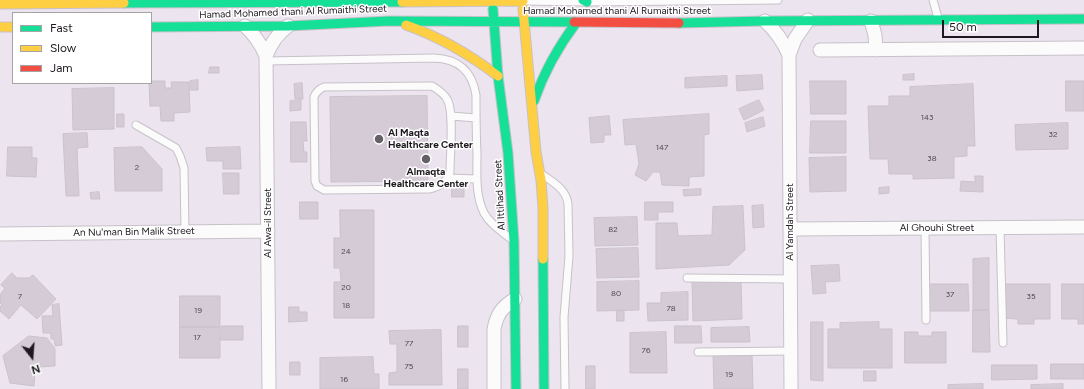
<!DOCTYPE html>
<style>
body{margin:0}
#map{position:relative;width:1084px;height:389px;overflow:hidden;background:#ece4ee;font-family:Figtree,sans-serif}
canvas{display:block}
.legend{position:absolute;left:12px;top:12px;width:140px;height:72px;box-sizing:border-box;background:#fff;border:1px solid #a5a3a5;margin:0;padding:5px 7px;list-style:none;font-size:12px;color:#1d181e}
.legend li{display:flex;align-items:center;gap:8px;height:20px}
.legend b{width:20px;border:1px solid #a5a3a5}
.north{position:absolute;left:12px;top:337px;width:40px;height:40px;-webkit-text-stroke:3px #fff;paint-order:stroke;rotate:163deg;font-size:11px;font-weight:700;line-height:16px;text-align:center;color:#1d181e}
.north::after{content:'';display:block;margin:auto;width:14px;height:18px;background:#1d181e;clip-path:polygon(50% 0,100% 100%,50% 72%,0 100%)}
.scale{position:absolute;left:942px;top:20px;width:97px;height:18px;box-sizing:border-box;border:2px solid #1d181e;border-top:0;padding-left:5px;font-size:12px;line-height:14px;white-space:nowrap;color:#1d181e;-webkit-text-stroke:3px #fff;paint-order:stroke}
</style>
<div id="map">
<canvas width="1084" height="389"></canvas>
<ul class="legend">
<li><b style="height:5px;background:#16e098"></b>Fast</li>
<li><b style="height:5px;background:#ffcf43"></b>Slow</li>
<li><b style="height:5px;background:#f24e42"></b>Jam</li>
</ul>
<div class="north">N</div>
<div class="scale">50 m</div>
</div>
<script>
const c = document.querySelector('canvas').getContext('2d');
c.lineJoin = 'round';
function fill(path, color) { c.fillStyle = color; c.fill(path, 'evenodd'); }
function strokePath(path, color, width, dash) { c.strokeStyle = color; c.lineWidth = width; c.lineCap = dash ? 'butt' : 'round'; c.setLineDash(dash || []); c.stroke(path); }
function drawText(font, color, halo, rows, align = 'center') {
  c.font = font + ' Figtree,sans-serif'; c.lineWidth = 3; c.setLineDash([]); c.textBaseline = 'middle'; c.strokeStyle = halo; c.fillStyle = color; for (const [text, x, y, turn = 0] of rows) {
    c.save(); c.translate(x, y); c.rotate((+turn || 0) * Math.PI / 180); c.textAlign = isNaN(turn) ? turn : align; if (halo) c.strokeText(text, 0, 0); c.fillText(text, 0, 0); c.restore();
  }
}
const building = new Path2D(`
 M 210,67 L 219,67 L 219,73 L 209,73 Z
 M 914,74 L 914,80 L 903,80 L 903,75 Z
 M 762,75 L 763,89 L 737,91 L 736,76 Z
 M 727,76 L 727,86 L 685,88 L 685,78 Z
 M 198,80 L 198,90 L 190,90 L 190,81 Z
 M 151,81 L 165,81 L 165,88 L 172,88 L 171,82 L 189,82 L 190,112 L 174,113 L 174,121 L 161,121 L 160,106 L 150,106 L 149,83 L 151,83 Z
 M 810,81 L 846,81 L 846,114 L 811,114 Z
 M 1066,81 L 1084,81 L 1084,111 L 1066,111 Z
 M 302,83 L 303,99 L 295,99 L 294,84 Z
 M 973,84 L 975,146 L 967,146 L 967,156 L 954,157 L 954,178 L 913,179 L 913,174 L 889,174 L 888,159 L 870,159 L 868,106 L 889,106 L 889,96 L 910,96 L 910,87 Z
 M 114,88 L 114,129 L 73,130 L 72,89 Z
 M 427,96 L 428,181 L 331,182 L 330,97 Z
 M 301,100 L 301,110 L 290,111 L 290,101 Z
 M 759,100 L 764,110 L 744,120 L 739,109 Z
 M 117,114 L 124,114 L 124,127 L 117,127 Z
 M 709,114 L 709,134 L 704,135 L 704,176 L 689,177 L 689,186 L 662,185 L 660,172 L 653,172 L 646,181 L 635,175 L 639,164 L 636,144 L 625,145 L 623,120 Z
 M 609,116 L 611,135 L 604,135 L 604,142 L 591,143 L 589,118 Z
 M 763,117 L 765,126 L 747,132 L 745,123 Z
 M 811,121 L 846,121 L 846,153 L 810,153 Z
 M 291,122 L 306,122 L 307,141 L 303,141 L 304,152 L 307,152 L 307,162 L 291,162 Z
 M 1068,123 L 1068,149 L 1016,150 L 1015,125 Z
 M 87,133 L 88,147 L 77,148 L 79,196 L 66,196 L 63,134 Z
 M 8,147 L 32,147 L 32,158 L 37,158 L 36,177 L 7,176 Z
 M 142,147 L 162,169 L 162,191 L 115,191 L 114,148 Z
 M 240,147 L 241,169 L 223,169 L 223,161 L 207,161 L 206,148 Z
 M 846,157 L 846,191 L 810,192 L 809,158 Z
 M 223,173 L 239,173 L 239,194 L 224,194 Z
 M 975,176 L 983,176 L 983,192 L 960,191 L 961,181 L 975,182 Z
 M 452,187 L 464,187 L 464,197 L 452,197 Z
 M 889,187 L 889,193 L 879,194 L 879,188 Z
 M 701,189 L 701,195 L 684,196 L 683,190 Z
 M 99,192 L 100,199 L 91,199 L 90,193 Z
 M 300,202 L 318,202 L 318,219 L 300,219 Z
 M 645,202 L 673,202 L 673,212 L 658,212 L 658,220 L 645,220 Z
 M 763,205 L 764,227 L 753,228 L 752,206 Z
 M 743,206 L 745,250 L 729,265 L 656,269 L 656,223 L 677,223 L 678,236 L 712,235 L 713,207 Z
 M 340,210 L 374,210 L 374,318 L 334,318 L 334,282 L 341,282 L 340,268 L 334,268 L 334,238 L 340,238 Z
 M 637,217 L 638,245 L 595,246 L 594,218 Z
 M 638,248 L 639,277 L 597,278 L 596,249 Z
 M 989,258 L 989,310 L 973,310 L 973,259 Z
 M 839,265 L 840,281 L 825,282 L 826,293 L 813,294 L 811,266 Z
 M 12,273 L 17,278 L 29,278 L 33,275 L 56,299 L 37,319 L 21,305 L 9,319 L 0,311 L 0,307 L 2,305 L 0,303 L 0,295 L 5,288 L 1,285 Z
 M 741,280 L 742,319 L 693,321 L 692,281 Z
 M 639,281 L 639,310 L 597,311 L 597,282 Z
 M 928,284 L 968,284 L 969,311 L 929,311 Z
 M 1003,284 L 1050,284 L 1050,319 L 1034,319 L 1034,324 L 1018,324 L 1018,319 L 1003,318 Z
 M 1062,284 L 1084,284 L 1084,324 L 1078,324 L 1078,319 L 1062,319 Z
 M 688,292 L 688,320 L 648,321 L 647,303 L 661,303 L 661,293 Z
 M 180,296 L 220,296 L 220,327 L 180,327 Z
 M 59,304 L 62,345 L 55,346 L 54,339 L 51,339 L 51,333 L 43,333 L 42,316 L 53,316 L 52,305 Z
 M 289,307 L 299,307 L 299,312 L 307,312 L 307,321 L 289,322 Z
 M 617,310 L 624,310 L 624,321 L 617,321 Z
 M 973,310 L 989,310 L 990,352 L 973,352 Z
 M 811,322 L 823,322 L 823,381 L 811,380 Z
 M 879,322 L 879,329 L 892,329 L 892,368 L 828,368 L 828,329 L 840,329 L 840,323 Z
 M 222,326 L 243,326 L 243,340 L 221,340 Z
 M 458,326 L 468,326 L 468,347 L 458,347 Z
 M 675,326 L 701,326 L 702,343 L 675,343 Z
 M 180,327 L 220,327 L 220,358 L 180,358 Z
 M 749,327 L 750,342 L 711,342 L 711,328 Z
 M 441,330 L 442,385 L 389,385 L 389,373 L 397,372 L 397,344 L 390,344 L 389,331 Z
 M 666,332 L 667,373 L 630,373 L 630,333 Z
 M 905,332 L 918,332 L 918,336 L 932,336 L 932,332 L 946,332 L 946,363 L 905,363 Z
 M 29,336 L 47,338 L 55,349 L 55,366 L 39,367 L 35,372 L 34,386 L 10,383 L 3,356 Z
 M 752,354 L 753,389 L 714,389 L 713,355 Z
 M 373,357 L 374,374 L 379,374 L 379,389 L 320,389 L 320,358 Z
 M 290,362 L 300,362 L 300,375 L 290,375 Z
 M 1051,364 L 1084,364 L 1084,379 L 1051,379 Z
 M 992,365 L 1037,365 L 1037,379 L 992,380 Z
 M 586,366 L 595,366 L 595,389 L 586,389 Z
 M 458,369 L 468,369 L 468,389 L 458,389 Z
 M 864,371 L 876,371 L 876,381 L 864,381 Z
 M 983,384 L 983,389 L 948,389 L 948,385 Z
 M 1063,384 L 1063,389 L 1031,389 L 1031,385 Z`);
fill(building, '#d4cbd7');
strokePath(building, '#c9c3ca', 1);
const lane = new Path2D(`
 M 933,0 L 938,18
 M 525,1 L 587,2 L 778,0
 M 266,61 L 434,58 C 458,59 472,70 476,95 C 476,114 476,133 477,153 C 477,172 475,195 484,213 C 490,224 501,231 510,238
 M 432,86 C 439,90 445,94 448,101 C 454,115 450,156 450,172 C 447,183 438,187 429,189 L 324,190 L 317,186 L 315,181 L 314,97 C 316,92 319,89 324,87 Z
 M 451,116 L 476,118
 M 136,125 L 176,148 L 180,156 L 184,168 L 185,232
 M 543,175 C 554,183 566,189 568,204 L 569,256 L 564,317 L 565,389
 M 448,178 L 477,179
 M 925,228 L 926,320
 M 1000,228 L 1003,343
 M 687,278 L 790,279
 M 698,352 L 791,351`);
const street = new Path2D(`
 M 765,21 C 776,31 783,41 789,55
 M 871,21 L 875,35 L 876,50
 M 245,26 C 255,35 261,44 266,56
 M 820,50 L 1084,48
 M 790,229 L 1084,227
 M 0,234 L 268,231
 M 269,389 L 266,56 C 271,43 277,34 288,26
 M 494,389 L 494,329 C 497,314 502,307 515,299
 M 791,389 L 789,55 L 795,39 L 808,20`);
const fast = new Path2D(`
 M 583,0 L 587,2
 M 124,3 L 402,2
 M 493,9 L 498,76 L 508,153 L 514,241 L 516,389
 M 679,23 L 765,21 L 1084,19
 M 151,27 L 288,26 L 389,21 L 574,22
 M 534,101 C 544,72 558,47 576,23
 M 543,259 L 544,389`);
const slow = new Path2D(`
 M 402,2 L 523,1
 M 0,4 L 124,3
 M 523,9 L 536,152 L 541,180 L 543,208 L 543,259
 M 406,25 C 440,37 469,54 498,76
 M 0,27 L 13,27`);
const jam = new Path2D(`
 M 574,22 L 679,23`);
strokePath(lane, '#c7c1c8', 9);
strokePath(street, '#c7c1c8', 15);
strokePath(fast, '#c7c1c8', 11);
strokePath(slow, '#c7c1c8', 11);
strokePath(jam, '#c7c1c8', 11);
strokePath(lane, '#fcfbfc', 7);
strokePath(street, '#fcfbfc', 13);
strokePath(fast, '#16e098', 9);
strokePath(slow, '#ffcf43', 9);
strokePath(jam, '#f24e42', 9);
for (const [x, y, r, color] of [
 [379,139,5,"#655f67"],
 [426,159,5,"#655f67"]
]) { const dot = new Path2D(); dot.arc(x, y, r, 0, 2 * Math.PI); c.fillStyle = color; c.fill(dot); strokePath(dot, '#fff', 1.5); }
drawText('8px', '#4e484f', null, [
 ["143",927,118],
 ["32",1053,135],
 ["147",662,148],
 ["38",932,159],
 ["2",137,168],
 ["82",613,230],
 ["24",346,252],
 ["20",346,288],
 ["80",616,294],
 ["37",950,295],
 ["7",20,297],
 ["35",1031,297],
 ["18",346,306],
 ["78",671,309],
 ["19",198,311],
 ["17",197,338],
 ["77",409,344],
 ["76",646,351],
 ["75",409,367],
 ["19",729,375],
 ["16",344,380]
]);
drawText('10px', '#1d181e', '#fff', [
 ["Hamad Mohamed thani Al Rumaithi Street",617,11],
 ["Hamad Mohamed thani Al Rumaithi Street",293,12,-2],
 ["Al Ittihad Street",500,195,-93],
 ["Al Yamdah Street",790,222,-90],
 ["Al Awa-il Street",268,223,-90],
 ["Al Ghouhi Street",937,228],
 ["An Nu'man Bin Malik Street",134,232,-1]
]);
drawText('bold 10px', '#1d181e', '#fff', [
 ["Al Maqta",388,133],
 ["Healthcare Center",388,145],
 ["Almaqta",426,172,"center"],
 ["Healthcare Center",426,184,"center"]
], 'left');
</script>
